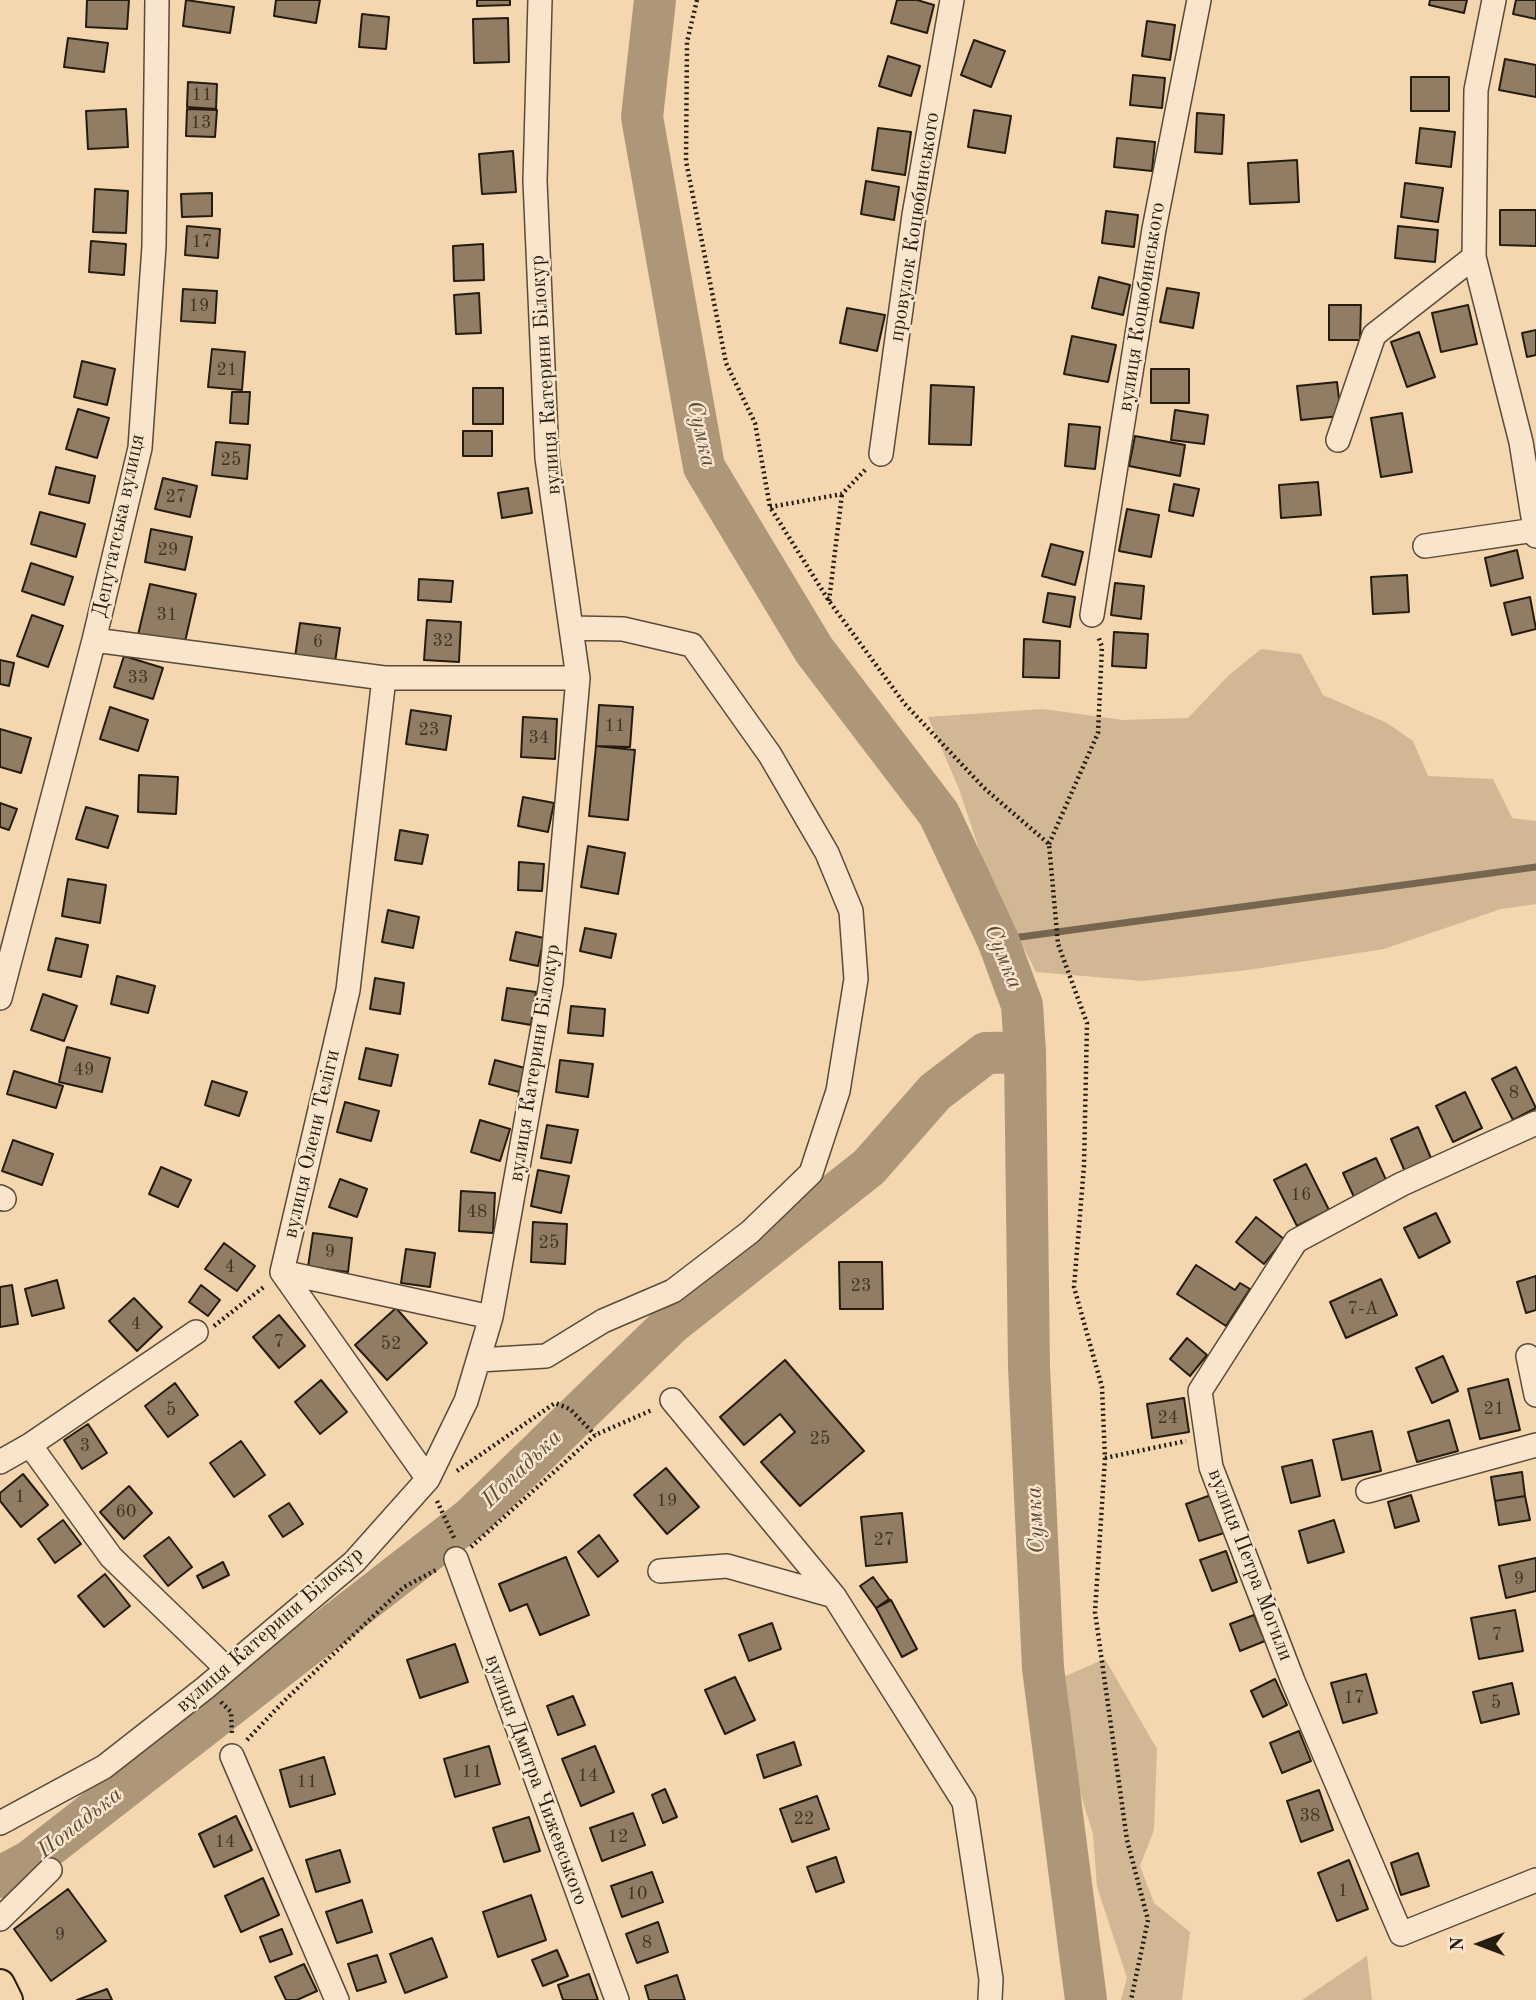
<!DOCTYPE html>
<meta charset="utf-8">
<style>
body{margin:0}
#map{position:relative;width:1536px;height:2000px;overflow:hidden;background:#f5d7af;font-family:"Old Standard TT",serif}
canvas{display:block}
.north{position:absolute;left:1445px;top:1909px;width:70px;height:70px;-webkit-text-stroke:5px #f8e5cb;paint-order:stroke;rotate:270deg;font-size:19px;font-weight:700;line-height:28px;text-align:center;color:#241c10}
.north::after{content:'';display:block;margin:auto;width:24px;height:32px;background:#241c10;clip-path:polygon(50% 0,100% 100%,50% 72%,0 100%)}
</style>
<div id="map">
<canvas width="1536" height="2000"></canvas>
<div class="north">N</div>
</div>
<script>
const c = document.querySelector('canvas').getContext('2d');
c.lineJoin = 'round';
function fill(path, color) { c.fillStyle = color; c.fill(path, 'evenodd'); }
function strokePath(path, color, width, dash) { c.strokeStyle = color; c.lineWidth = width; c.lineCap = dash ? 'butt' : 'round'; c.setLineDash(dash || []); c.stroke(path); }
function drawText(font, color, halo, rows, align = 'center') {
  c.font = font + ' "Old Standard TT",serif'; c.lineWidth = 5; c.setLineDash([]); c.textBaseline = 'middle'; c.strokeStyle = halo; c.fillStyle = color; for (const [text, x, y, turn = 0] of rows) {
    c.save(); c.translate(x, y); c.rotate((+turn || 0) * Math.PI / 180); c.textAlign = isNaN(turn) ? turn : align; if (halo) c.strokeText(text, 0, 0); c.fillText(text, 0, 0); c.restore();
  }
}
fill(new Path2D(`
 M 1261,649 L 1301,654 L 1323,695 L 1387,723 L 1413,741 L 1428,776 L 1493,779 L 1512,818 L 1536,821 L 1536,904 L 1501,909 L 1384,949 L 1248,970 L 1142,981 L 1036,972 L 990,882 L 959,789 L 928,717 L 1043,709 L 1123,720 L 1188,718 L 1229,675 Z
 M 1105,1659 L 1157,1749 L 1154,1830 L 1140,1866 L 1154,1903 L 1190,1932 L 1182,2000 L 1121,2000 L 1127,1978 L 1097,1887 L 1093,1834 L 1074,1773 L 1063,1677 Z
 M 1367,1956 L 1372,2000 L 1302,2000 Z`), '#d1b794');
strokePath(new Path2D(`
 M 998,940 L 1536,867`), '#77664f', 7);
strokePath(new Path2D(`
 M 655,0 L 642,117 L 704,467 L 814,650 L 939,814 L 998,940 L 1022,1005 L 1025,1052 L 1029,1367 L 1043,1668 L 1086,2000
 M 0,1877 L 30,1861 L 471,1518 L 672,1323 L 869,1167 L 935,1092 L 986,1053 L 1025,1052`), '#ae9779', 42);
const building = new Path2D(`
 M 87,0 L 129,0 L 127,29 L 86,27 Z
 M 186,0 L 234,7 L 230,33 L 183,26 Z
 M 276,0 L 320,0 L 316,23 L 274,16 Z
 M 477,0 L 510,0 L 510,5 L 477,6 Z
 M 897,0 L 917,0 L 934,5 L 927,33 L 891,23 Z
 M 1430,0 L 1467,0 L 1464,13 L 1429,5 Z
 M 1516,0 L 1536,0 L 1536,19 L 1513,14 Z
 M 362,14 L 389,17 L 386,49 L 359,47 Z
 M 508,18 L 509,62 L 474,63 L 473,19 Z
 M 1147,21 L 1175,25 L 1170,60 L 1142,56 Z
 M 68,38 L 108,43 L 104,72 L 64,67 Z
 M 974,40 L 1005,51 L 991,87 L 961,75 Z
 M 888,56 L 920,66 L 911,96 L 879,86 Z
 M 1505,59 L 1536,65 L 1536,97 L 1499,90 Z
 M 1133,75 L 1165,78 L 1162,108 L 1130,105 Z
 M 1411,77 L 1449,77 L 1449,111 L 1411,111 Z
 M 188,82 L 217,84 L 216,109 L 187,107 Z
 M 126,109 L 128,147 L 88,149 L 86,111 Z
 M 187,109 L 217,110 L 215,137 L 186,136 Z
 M 974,110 L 1011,116 L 1005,153 L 968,147 Z
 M 1197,113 L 1224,115 L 1222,154 L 1195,152 Z
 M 878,128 L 911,132 L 905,175 L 872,170 Z
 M 1420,128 L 1455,132 L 1451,167 L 1416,163 Z
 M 1117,138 L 1155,142 L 1152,171 L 1114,167 Z
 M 513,151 L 516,192 L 482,194 L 479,154 Z
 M 1297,160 L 1299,202 L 1250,204 L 1248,163 Z
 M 866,181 L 899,187 L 894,220 L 861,214 Z
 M 1405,183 L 1443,188 L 1438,222 L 1401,217 Z
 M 95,189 L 128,191 L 126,233 L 93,232 Z
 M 212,193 L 212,216 L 182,217 L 181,194 Z
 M 1500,210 L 1536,210 L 1536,246 L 1500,245 Z
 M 1106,211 L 1138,215 L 1134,247 L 1102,243 Z
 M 187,226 L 220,229 L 218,258 L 185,255 Z
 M 1398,226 L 1438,230 L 1435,262 L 1395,258 Z
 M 91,241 L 126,244 L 124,275 L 89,272 Z
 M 483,244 L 484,280 L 454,281 L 453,246 Z
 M 1099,277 L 1130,285 L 1123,315 L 1092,308 Z
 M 1167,288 L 1199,293 L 1193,328 L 1160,322 Z
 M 183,289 L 217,291 L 215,323 L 181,321 Z
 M 479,293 L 481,333 L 456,334 L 454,295 Z
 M 1329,305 L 1361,305 L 1360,340 L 1329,340 Z
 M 1468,305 L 1477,344 L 1441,352 L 1432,313 Z
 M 847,308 L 885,315 L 877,351 L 840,343 Z
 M 1536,330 L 1536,355 L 1527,357 L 1522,333 Z
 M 1419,332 L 1435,377 L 1407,387 L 1391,342 Z
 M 1072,336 L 1116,345 L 1108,382 L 1064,374 Z
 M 212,349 L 245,352 L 242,390 L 208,387 Z
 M 82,361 L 115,369 L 107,405 L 74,397 Z
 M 1151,369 L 1189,369 L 1189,403 L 1151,403 Z
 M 1337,382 L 1341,416 L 1301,420 L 1297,386 Z
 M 931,385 L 974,387 L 971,445 L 929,444 Z
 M 473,388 L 503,388 L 503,424 L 473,424 Z
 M 232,392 L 250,392 L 248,424 L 230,423 Z
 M 78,409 L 109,418 L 97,458 L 66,449 Z
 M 1175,410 L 1208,415 L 1204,444 L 1171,440 Z
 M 1402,413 L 1412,472 L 1381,477 L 1371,418 Z
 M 1069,424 L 1100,427 L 1095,469 L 1065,466 Z
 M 463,431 L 492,431 L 492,456 L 463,456 Z
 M 1135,436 L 1185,445 L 1180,476 L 1129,466 Z
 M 216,442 L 250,445 L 247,479 L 212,475 Z
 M 56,467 L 95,476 L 89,503 L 49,494 Z
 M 163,478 L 197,486 L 190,517 L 155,509 Z
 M 1318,482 L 1321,515 L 1281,518 L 1279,485 Z
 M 1174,484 L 1199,489 L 1193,516 L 1169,511 Z
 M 528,488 L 532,513 L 502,518 L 498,493 Z
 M 1127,509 L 1159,515 L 1151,557 L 1119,551 Z
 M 40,512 L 85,524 L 76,557 L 31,544 Z
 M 151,529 L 192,537 L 185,570 L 145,562 Z
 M 1051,544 L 1083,552 L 1075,585 L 1042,576 Z
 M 1517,550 L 1523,578 L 1491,586 L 1485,558 Z
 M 31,563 L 73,577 L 64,605 L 22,591 Z
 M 1407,575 L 1409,612 L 1373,614 L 1371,577 Z
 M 419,579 L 453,581 L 451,602 L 418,600 Z
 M 1115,583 L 1144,586 L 1141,619 L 1111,615 Z
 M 150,584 L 196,594 L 184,646 L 138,635 Z
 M 1048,593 L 1075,597 L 1070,627 L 1043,622 Z
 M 1530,597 L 1536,629 L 1512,635 L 1504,603 Z
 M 32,615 L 63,626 L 48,667 L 17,656 Z
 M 427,620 L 461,622 L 459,662 L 424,660 Z
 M 300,623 L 340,628 L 335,662 L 295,657 Z
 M 1114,632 L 1148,634 L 1146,668 L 1112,666 Z
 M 1024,639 L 1060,641 L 1059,678 L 1023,677 Z
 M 124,656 L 163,668 L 153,699 L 114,687 Z
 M 0,660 L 14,663 L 9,686 L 0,684 Z
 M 599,705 L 633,707 L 630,747 L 596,746 Z
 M 110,707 L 148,720 L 138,751 L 100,739 Z
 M 411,710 L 451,716 L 446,750 L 406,744 Z
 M 523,717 L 557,719 L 555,759 L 521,757 Z
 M 0,729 L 31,738 L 21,773 L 0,767 Z
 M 596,746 L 635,750 L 628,820 L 589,816 Z
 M 139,775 L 178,777 L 176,814 L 138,812 Z
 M 523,797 L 554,803 L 548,832 L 518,826 Z
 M 0,803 L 17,809 L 9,830 L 0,827 Z
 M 86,807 L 118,816 L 108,848 L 76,839 Z
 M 400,830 L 428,835 L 422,864 L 395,860 Z
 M 588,846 L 625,853 L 618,894 L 581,887 Z
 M 519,862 L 544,864 L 542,891 L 518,890 Z
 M 68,879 L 106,885 L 100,923 L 62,916 Z
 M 388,910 L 419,917 L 413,948 L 382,942 Z
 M 585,928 L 616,934 L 611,958 L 580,951 Z
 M 516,932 L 544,938 L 538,966 L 510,960 Z
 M 56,938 L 88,945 L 81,977 L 48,970 Z
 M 117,976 L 155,986 L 148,1013 L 111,1004 Z
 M 375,978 L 404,983 L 400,1014 L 370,1009 Z
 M 507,988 L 536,992 L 531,1025 L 502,1020 Z
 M 43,994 L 77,1006 L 64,1041 L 31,1030 Z
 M 571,1006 L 605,1009 L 603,1036 L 568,1033 Z
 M 67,1047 L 110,1058 L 102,1092 L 59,1082 Z
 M 366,1048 L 398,1055 L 391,1086 L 359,1079 Z
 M 495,1060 L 525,1068 L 519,1092 L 489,1084 Z
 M 560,1060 L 593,1064 L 588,1097 L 556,1092 Z
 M 1516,1067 L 1536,1108 L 1513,1120 L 1492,1079 Z
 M 14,1071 L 63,1086 L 56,1108 L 7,1094 Z
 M 212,1081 L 247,1092 L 239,1116 L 205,1105 Z
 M 1465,1092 L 1482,1128 L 1453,1142 L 1436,1106 Z
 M 345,1102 L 379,1111 L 371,1141 L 337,1132 Z
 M 480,1120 L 510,1129 L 500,1161 L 471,1152 Z
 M 547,1125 L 578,1130 L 571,1163 L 541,1158 Z
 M 1418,1127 L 1433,1163 L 1406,1174 L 1391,1139 Z
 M 13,1140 L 53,1154 L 42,1185 L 2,1171 Z
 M 1376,1158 L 1387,1182 L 1354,1197 L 1343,1173 Z
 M 1306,1164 L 1329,1210 L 1297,1226 L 1274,1180 Z
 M 161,1167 L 191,1180 L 178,1207 L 149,1194 Z
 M 538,1170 L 569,1176 L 561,1213 L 531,1206 Z
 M 340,1179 L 367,1189 L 357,1217 L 329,1207 Z
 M 461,1191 L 495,1193 L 493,1233 L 459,1231 Z
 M 1436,1213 L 1450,1242 L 1419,1258 L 1404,1228 Z
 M 1256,1217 L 1284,1239 L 1264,1264 L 1236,1242 Z
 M 533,1222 L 567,1224 L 565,1264 L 531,1262 Z
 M 313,1233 L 352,1238 L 348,1272 L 308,1267 Z
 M 224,1243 L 255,1266 L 237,1291 L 205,1269 Z
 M 406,1249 L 435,1253 L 430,1287 L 401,1283 Z
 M 839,1262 L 882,1262 L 883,1309 L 840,1309 Z
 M 1196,1265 L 1235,1290 L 1240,1283 L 1250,1289 L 1226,1326 L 1177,1294 Z
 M 1536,1276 L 1536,1310 L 1526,1313 L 1517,1282 Z
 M 1381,1279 L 1397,1315 L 1346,1338 L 1330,1302 Z
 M 57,1280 L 64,1308 L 32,1316 L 25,1289 Z
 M 12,1285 L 18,1324 L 0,1327 L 0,1287 Z
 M 201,1285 L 220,1300 L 208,1316 L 189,1302 Z
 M 134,1298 L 162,1327 L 137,1351 L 109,1321 Z
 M 396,1308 L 427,1343 L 387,1380 L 355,1345 Z
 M 279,1315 L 305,1346 L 279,1368 L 253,1337 Z
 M 1187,1338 L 1207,1355 L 1190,1376 L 1170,1359 Z
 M 1443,1356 L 1458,1391 L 1432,1403 L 1416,1368 Z
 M 785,1360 L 864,1451 L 800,1506 L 761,1462 L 795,1432 L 780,1414 L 744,1445 L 720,1417 Z
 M 1508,1379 L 1520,1430 L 1480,1439 L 1468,1389 Z
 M 321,1380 L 347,1412 L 320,1434 L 295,1402 Z
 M 175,1383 L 198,1415 L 168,1437 L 145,1406 Z
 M 1184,1398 L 1189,1432 L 1152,1438 L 1147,1404 Z
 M 1449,1420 L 1458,1451 L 1417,1462 L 1408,1432 Z
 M 88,1424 L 107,1453 L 82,1469 L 64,1440 Z
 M 1372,1431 L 1381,1471 L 1342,1480 L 1333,1440 Z
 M 241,1441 L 265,1475 L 234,1497 L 210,1463 Z
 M 1312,1460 L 1320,1496 L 1291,1503 L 1282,1467 Z
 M 666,1468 L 699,1507 L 667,1534 L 634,1495 Z
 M 1522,1472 L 1525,1496 L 1495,1501 L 1491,1477 Z
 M 23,1474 L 48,1505 L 21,1527 L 0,1501 L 0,1493 Z
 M 129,1486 L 152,1513 L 124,1539 L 100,1512 Z
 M 1211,1495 L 1224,1533 L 1199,1541 L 1186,1504 Z
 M 1411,1495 L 1419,1521 L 1395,1528 L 1388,1502 Z
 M 1525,1496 L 1530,1520 L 1499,1525 L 1495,1501 Z
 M 289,1503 L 303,1524 L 283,1537 L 269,1516 Z
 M 902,1513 L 907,1562 L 866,1566 L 861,1517 Z
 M 63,1520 L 81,1544 L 55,1563 L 38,1539 Z
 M 1334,1520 L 1344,1552 L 1308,1563 L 1299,1531 Z
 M 599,1535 L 618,1561 L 598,1577 L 578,1552 Z
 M 169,1537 L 192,1567 L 168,1586 L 144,1556 Z
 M 1226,1551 L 1237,1582 L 1212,1591 L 1200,1560 Z
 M 566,1557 L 589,1615 L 540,1635 L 527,1604 L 510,1611 L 499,1584 Z
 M 1536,1558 L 1536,1591 L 1506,1598 L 1499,1566 Z
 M 223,1562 L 229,1575 L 203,1588 L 197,1576 Z
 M 105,1574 L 130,1606 L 104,1627 L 78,1596 Z
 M 873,1577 L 889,1599 L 876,1608 L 860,1586 Z
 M 891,1600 L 917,1649 L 902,1657 L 876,1608 Z
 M 1515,1610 L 1523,1651 L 1479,1659 L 1471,1618 Z
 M 1254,1615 L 1265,1641 L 1240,1651 L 1230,1624 Z
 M 772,1623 L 781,1649 L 749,1661 L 739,1635 Z
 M 455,1644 L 468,1682 L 420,1698 L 407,1660 Z
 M 1366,1674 L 1377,1713 L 1343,1723 L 1331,1683 Z
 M 735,1677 L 755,1720 L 725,1734 L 705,1690 Z
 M 1275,1679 L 1287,1705 L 1263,1717 L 1251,1691 Z
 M 1512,1683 L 1519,1714 L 1481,1723 L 1473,1692 Z
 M 573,1696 L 585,1725 L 558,1735 L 547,1706 Z
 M 1299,1731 L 1311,1761 L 1282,1773 L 1270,1743 Z
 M 794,1742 L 801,1765 L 764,1778 L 757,1755 Z
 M 489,1746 L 500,1784 L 455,1797 L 444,1759 Z
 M 595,1746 L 614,1792 L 581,1806 L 562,1759 Z
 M 324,1757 L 335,1794 L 290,1807 L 280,1770 Z
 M 665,1789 L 677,1817 L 663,1823 L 652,1795 Z
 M 1319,1790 L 1333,1830 L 1301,1842 L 1287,1801 Z
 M 817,1796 L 829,1829 L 792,1842 L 780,1809 Z
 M 633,1813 L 645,1845 L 602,1861 L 590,1828 Z
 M 236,1816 L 252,1850 L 214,1867 L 199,1834 Z
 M 529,1817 L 540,1851 L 504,1862 L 493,1828 Z
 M 340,1850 L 350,1882 L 316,1892 L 306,1860 Z
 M 1418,1853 L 1429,1886 L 1401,1895 L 1391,1863 Z
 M 836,1857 L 844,1882 L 816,1892 L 807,1867 Z
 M 1349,1860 L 1368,1909 L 1337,1921 L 1318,1873 Z
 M 652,1872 L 663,1902 L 622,1917 L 611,1886 Z
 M 263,1878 L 279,1915 L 241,1932 L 225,1896 Z
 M 68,1889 L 106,1941 L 51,1981 L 14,1929 Z
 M 531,1895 L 546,1940 L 498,1957 L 483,1912 Z
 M 362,1900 L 372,1932 L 337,1943 L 326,1912 Z
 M 658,1922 L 668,1952 L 637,1963 L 626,1934 Z
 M 282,1929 L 292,1954 L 270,1962 L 260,1937 Z
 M 432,1938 L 447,1977 L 405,1993 L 390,1954 Z
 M 557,1950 L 568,1976 L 543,1986 L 532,1960 Z
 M 377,1955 L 386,1982 L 357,1991 L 348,1964 Z
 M 304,1964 L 317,1991 L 297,2000 L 286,2000 L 275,1977 Z
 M 589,1974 L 598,2000 L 563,2000 L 558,1985 Z
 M 677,1975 L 685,2000 L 649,2000 L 645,1986 Z
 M 107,1989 L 112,2000 L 77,2000 Z`);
fill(building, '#917d63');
strokePath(building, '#241c10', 2);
const minor = new Path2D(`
 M 1494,0 L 1476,90 L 1474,257 L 1521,442 L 1536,536
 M 1338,440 L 1374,335 L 1474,257
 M 881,454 L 914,215 L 952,0
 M 1425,546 L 1535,530
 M 1092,615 L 1154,229 L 1199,0
 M 94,640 L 384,678 L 578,678
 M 0,998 L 94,640 L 140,448 L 154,246 L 157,0
 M 1536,1123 L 1402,1184 L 1296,1241 L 1200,1391 L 1211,1467 L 1293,1681 L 1401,1934 L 1536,1880
 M 0,1197 L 4,1199
 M 282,1272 L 348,990 L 384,678
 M 282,1272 L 428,1479
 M 282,1272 L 491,1317
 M 1528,1356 L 1536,1395
 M 479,1360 L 546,1356 L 603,1321 L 673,1291 L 750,1232 L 811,1173 L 838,1091 L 856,979 L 851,911 L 827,853 L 770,755 L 692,645 L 623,629 L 571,628
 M 672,1400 L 834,1596 L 964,1802 L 991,1979 L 990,2000
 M 30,1445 L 111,1557 L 227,1669
 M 0,1462 L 30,1445 L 196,1332
 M 1368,1491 L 1536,1445
 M 456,1559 L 617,2000
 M 660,1571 L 727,1566 L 834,1596
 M 232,1756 L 337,2000
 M 0,1823 L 104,1767 L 205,1688 L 354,1562 L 428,1479 L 466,1401 L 491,1317 L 551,983 L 578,678 L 547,458 L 535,181 L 540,0
 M 0,1919 L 50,1870`);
const major = new Path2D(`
 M 0,1984 L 8,2000`);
strokePath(minor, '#584b38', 26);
strokePath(major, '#241c10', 32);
strokePath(new Path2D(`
 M 697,0 L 687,42 L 686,161 L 726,363 L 755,423 L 770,507 L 829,601 L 904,703 L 984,788 L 1049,844 L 1058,944 L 1087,1023 L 1084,1166 L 1074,1287 L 1102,1387 L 1105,1458 L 1095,1612 L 1127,1840 L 1148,1920 L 1131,2000
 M 770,507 L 842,494 L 866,469
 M 829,601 L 842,494
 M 1049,844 L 1098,733 L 1102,647 L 1098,636
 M 214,1326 L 265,1286
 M 1105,1458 L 1186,1441
 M 457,1471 L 555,1403 L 570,1409 L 595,1435
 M 437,1501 L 454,1538
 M 471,1547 L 595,1435 L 652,1410
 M 221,1702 L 231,1712 L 232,1734
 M 247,1740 L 284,1701 L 404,1587 L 438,1569`), '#241c10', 4.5, [2, 3.5]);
strokePath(minor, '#f8e5cb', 23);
strokePath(major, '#f5d7af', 28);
drawText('18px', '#3f3425', null, [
 ["11",202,95],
 ["13",201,123],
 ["17",202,242],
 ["19",199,306],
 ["21",227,370],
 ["25",231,460],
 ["27",176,497],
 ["29",168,550],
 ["31",167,615],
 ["32",443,641],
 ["6",318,642],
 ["33",138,678],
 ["11",615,726],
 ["23",429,730],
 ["34",539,738],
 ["49",84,1070],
 ["8",1514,1093],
 ["16",1301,1195],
 ["48",477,1212],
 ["25",549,1243],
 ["9",330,1252],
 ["4",230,1267],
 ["23",861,1286],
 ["7-А",1363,1309],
 ["4",136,1324],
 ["7",279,1342],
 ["52",391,1344],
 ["21",1494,1409],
 ["5",171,1410],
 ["24",1168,1418],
 ["25",820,1439],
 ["3",85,1446],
 ["1",20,1497],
 ["19",667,1501],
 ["60",126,1512],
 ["27",884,1540],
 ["9",1519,1579],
 ["7",1497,1635],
 ["17",1354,1698],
 ["5",1496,1703],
 ["11",472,1772],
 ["14",588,1776],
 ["11",307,1782],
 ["38",1310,1816],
 ["22",804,1819],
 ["12",618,1837],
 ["14",225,1842],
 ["1",1343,1891],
 ["10",637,1894],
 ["9",60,1935],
 ["8",647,1943]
]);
drawText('21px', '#241c10', '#f8e5cb', [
 ["провулок Коцюбинського",915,227,-81],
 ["вулиця Коцюбинського",1142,307,-81],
 ["вулиця Катерини Білокур",546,375,-94],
 ["Депутатська вулиця",119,526,-78],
 ["вулиця Катерини Білокур",535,1063,-81],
 ["вулиця Олени Теліги",312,1144,-77],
 ["вулиця Петра Могили",1250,1565,69],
 ["вулиця Катерини Білокур",270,1630,-41],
 ["вулиця Дмитра Чижевського",536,1780,70]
]);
drawText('italic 23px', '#5b4d3a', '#f8e5cb', [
 ["Сумка",701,434,77],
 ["Сумка",1003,957,68],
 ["Попадька",522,1469,-44],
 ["Сумка",1036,1520,-93],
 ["Попадька",80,1823,-38]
]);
</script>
